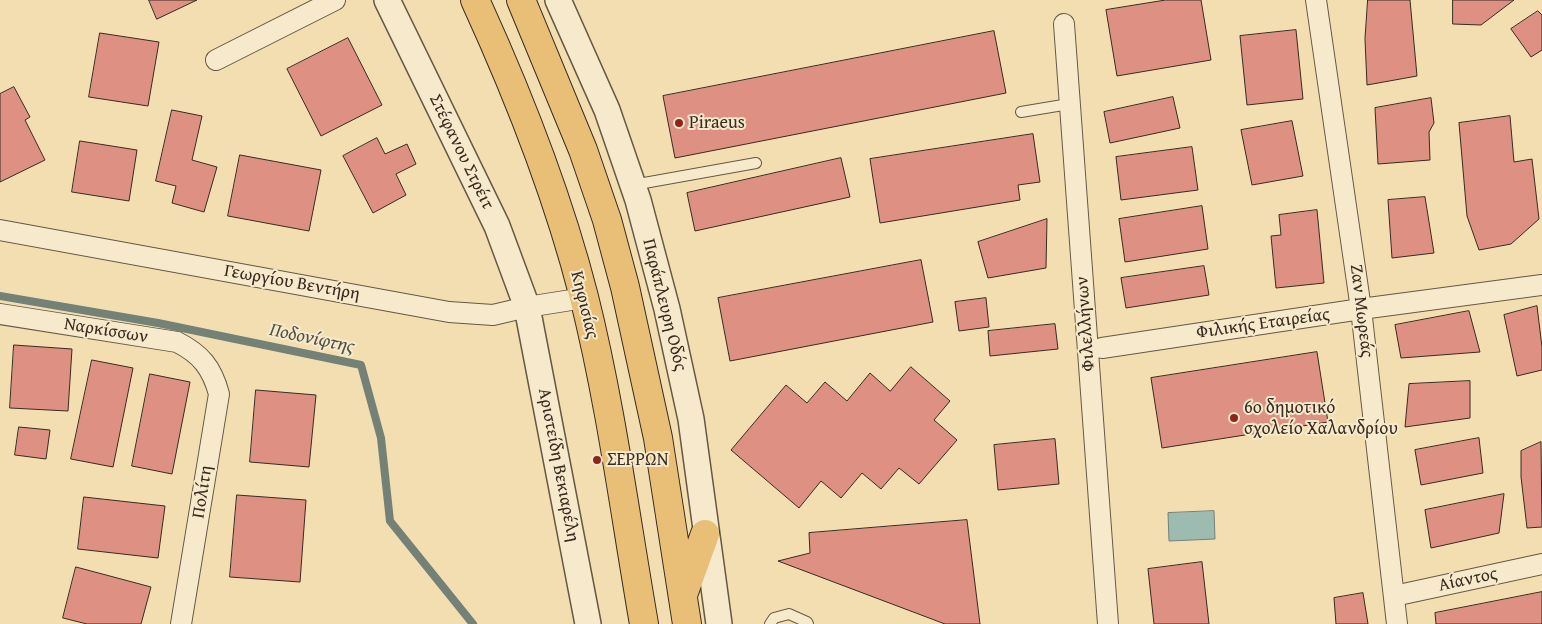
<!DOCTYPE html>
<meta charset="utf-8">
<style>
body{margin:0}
canvas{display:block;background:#f2deb0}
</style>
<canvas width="1542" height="624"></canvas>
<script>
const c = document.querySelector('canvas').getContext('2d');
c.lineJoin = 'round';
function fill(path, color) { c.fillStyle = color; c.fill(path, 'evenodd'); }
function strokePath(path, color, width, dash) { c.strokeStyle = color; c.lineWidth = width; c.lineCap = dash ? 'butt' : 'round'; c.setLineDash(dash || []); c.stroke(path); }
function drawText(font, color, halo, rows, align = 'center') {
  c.font = font + ' "Gentium Book Plus",serif'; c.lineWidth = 4; c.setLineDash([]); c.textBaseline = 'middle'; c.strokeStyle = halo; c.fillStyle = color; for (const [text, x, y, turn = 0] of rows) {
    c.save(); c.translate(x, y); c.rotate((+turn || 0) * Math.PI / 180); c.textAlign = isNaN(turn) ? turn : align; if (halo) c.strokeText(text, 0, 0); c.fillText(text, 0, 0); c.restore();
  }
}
const water = new Path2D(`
 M 1214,511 L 1215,539 L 1169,541 L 1168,513 Z`);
fill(water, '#9cbbb1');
strokePath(water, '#748177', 1);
strokePath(new Path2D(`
 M 0,296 L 158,323 L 361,365 L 381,438 L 390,521 L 473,624`), '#748177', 8);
const building = new Path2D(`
 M 149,0 L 197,0 L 157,19 Z
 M 1166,0 L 1201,0 L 1211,60 L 1117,76 L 1106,10 Z
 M 1368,0 L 1410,0 L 1417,76 L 1367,85 L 1365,39 Z
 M 1453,0 L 1514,0 L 1481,25 L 1453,24 Z
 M 1538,11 L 1542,15 L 1542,50 L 1531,57 L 1511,29 Z
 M 1296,30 L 1303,99 L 1247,105 L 1240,36 Z
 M 994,31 L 1006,93 L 675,158 L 663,96 Z
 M 100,33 L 159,42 L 148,106 L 89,97 Z
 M 348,38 L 382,105 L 321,136 L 287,69 Z
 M 14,87 L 30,117 L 25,120 L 45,160 L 0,182 L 0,94 Z
 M 1173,97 L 1180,128 L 1110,143 L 1104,112 Z
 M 1431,98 L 1434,123 L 1429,132 L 1430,160 L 1378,164 L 1375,108 Z
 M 172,110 L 202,116 L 192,160 L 217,167 L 204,212 L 172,203 L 176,186 L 156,181 Z
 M 1510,116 L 1514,162 L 1532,159 L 1539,219 L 1511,244 L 1479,250 L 1467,216 L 1459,123 Z
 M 1292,121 L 1303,176 L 1252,185 L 1241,130 Z
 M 1033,134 L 1040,182 L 1018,185 L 1020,200 L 880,223 L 870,159 Z
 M 377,138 L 385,154 L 407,144 L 416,164 L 396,174 L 406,195 L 373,213 L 343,156 Z
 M 80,141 L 137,150 L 129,201 L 72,192 Z
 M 1192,147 L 1198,190 L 1121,200 L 1116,157 Z
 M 240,155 L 321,170 L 309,231 L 228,216 Z
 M 841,158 L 850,197 L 695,231 L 687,193 Z
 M 1425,197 L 1434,253 L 1392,258 L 1388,200 Z
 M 1202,206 L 1208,249 L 1125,262 L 1119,219 Z
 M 1317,210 L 1324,283 L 1276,288 L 1271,236 L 1281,235 L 1279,215 Z
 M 1047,219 L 1046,268 L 988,278 L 978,242 Z
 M 921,260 L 933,322 L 730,361 L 718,298 Z
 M 1204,266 L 1209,295 L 1126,308 L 1121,278 Z
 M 986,298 L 989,327 L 959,331 L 955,302 Z
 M 1537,306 L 1542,347 L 1542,370 L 1517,376 L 1504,315 Z
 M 1469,311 L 1480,352 L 1401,358 L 1395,325 Z
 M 1055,324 L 1058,349 L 990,356 L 988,331 Z
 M 14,345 L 72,349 L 68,411 L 10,408 Z
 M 1317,352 L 1328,422 L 1162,448 L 1151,378 Z
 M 92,360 L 133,368 L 113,467 L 71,459 Z
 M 911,367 L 950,401 L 934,420 L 957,440 L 919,484 L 899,468 L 881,489 L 862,473 L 841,498 L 821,481 L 799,508 L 731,450 L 786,385 L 807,403 L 825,382 L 847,401 L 870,373 L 890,391 Z
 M 150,374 L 190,382 L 172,474 L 132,466 Z
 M 1470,381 L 1470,418 L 1405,427 L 1409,384 Z
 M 256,390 L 316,395 L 309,467 L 250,462 Z
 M 19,427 L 50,430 L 46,459 L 15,455 Z
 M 1479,438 L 1483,473 L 1421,485 L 1415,450 Z
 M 1055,439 L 1059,484 L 998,490 L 994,445 Z
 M 1541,442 L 1542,527 L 1527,528 L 1521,477 L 1521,451 Z
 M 1504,494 L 1499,533 L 1431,548 L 1425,510 Z
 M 237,495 L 306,500 L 300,582 L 230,577 Z
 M 84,497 L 165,506 L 158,558 L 78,549 Z
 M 967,520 L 980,624 L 945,624 L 778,561 L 810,553 L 809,533 Z
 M 1202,562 L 1209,624 L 1154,624 L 1148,569 Z
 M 76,567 L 151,587 L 141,624 L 87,624 L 63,618 Z
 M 1542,592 L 1542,624 L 1436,624 L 1435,613 Z
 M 1363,593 L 1368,624 L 1336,624 L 1334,598 Z`);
fill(building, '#de9182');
strokePath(building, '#382b21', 1);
const service = new Path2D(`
 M 1021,112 L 1069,104
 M 633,185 L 756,163
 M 770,624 L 774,618 L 789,614 L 807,622 L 808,624`);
const minor = new Path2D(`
 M 1316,0 L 1361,309 L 1397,624
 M 1064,24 L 1108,624
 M 216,60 L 335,0
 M 0,230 L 449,312 L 493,315 L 527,307 L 584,298
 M 0,314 L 177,342 C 201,354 212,368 219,394 L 181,624
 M 1102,348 L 1361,309 L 1542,285
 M 1394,596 L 1542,564`);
const tertiary = new Path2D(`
 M 387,0 L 497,226 L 527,307 L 588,624
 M 558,0 L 607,110 L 638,200 L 667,309 L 691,419 L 719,624`);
const primary = new Path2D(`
 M 475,0 C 519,96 558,195 584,297 C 611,405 625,515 644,624
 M 521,0 L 583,150 L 607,220 L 625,287 L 658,438 L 687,624
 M 683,595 L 705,534`);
strokePath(service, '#665845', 12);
strokePath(minor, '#665845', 22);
strokePath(tertiary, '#665845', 28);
strokePath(primary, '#382b21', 30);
strokePath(service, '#f7eacc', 10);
strokePath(minor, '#f7eacc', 20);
strokePath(tertiary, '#f7eacc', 25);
strokePath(primary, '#e9bf78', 28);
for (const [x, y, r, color] of [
 [679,123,5,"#8f2418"],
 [1234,418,5,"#8f2418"],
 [597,460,5,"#8f2418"]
]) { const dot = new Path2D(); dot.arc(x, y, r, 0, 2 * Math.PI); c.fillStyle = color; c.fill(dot); strokePath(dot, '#f7eacc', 2); }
drawText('18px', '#382b21', '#f7eacc', [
 ["Piraeus",689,123],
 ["6ο δημοτικό",1244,408],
 ["σχολείο Χαλανδρίου",1244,429],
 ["ΣΕΡΡΩΝ",607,460]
], 'left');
drawText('18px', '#382b21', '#f7eacc', [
 ["Στέφανου Στρέιτ",461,152,64],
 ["Γεωργίου Βεντήρη",292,283,10],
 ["Κηφισίας",584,305,76],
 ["Παράπλευρη Οδός",664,305,76],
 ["Ζαν Μωρεάς",1361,311,83],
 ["Φιλελλήνων",1086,324,-94],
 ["Φιλικής Εταιρείας",1263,324,-8],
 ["Ναρκίσσων",106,331,9],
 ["Αριστείδη Βεκιαρέλη",558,465,79],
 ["Πολίτη",203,492,-81],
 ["Αίαντος",1468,580,-12]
]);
drawText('italic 19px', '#514f45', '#f7eacc', [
 ["Ποδονίφτης",312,339,12]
]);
</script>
